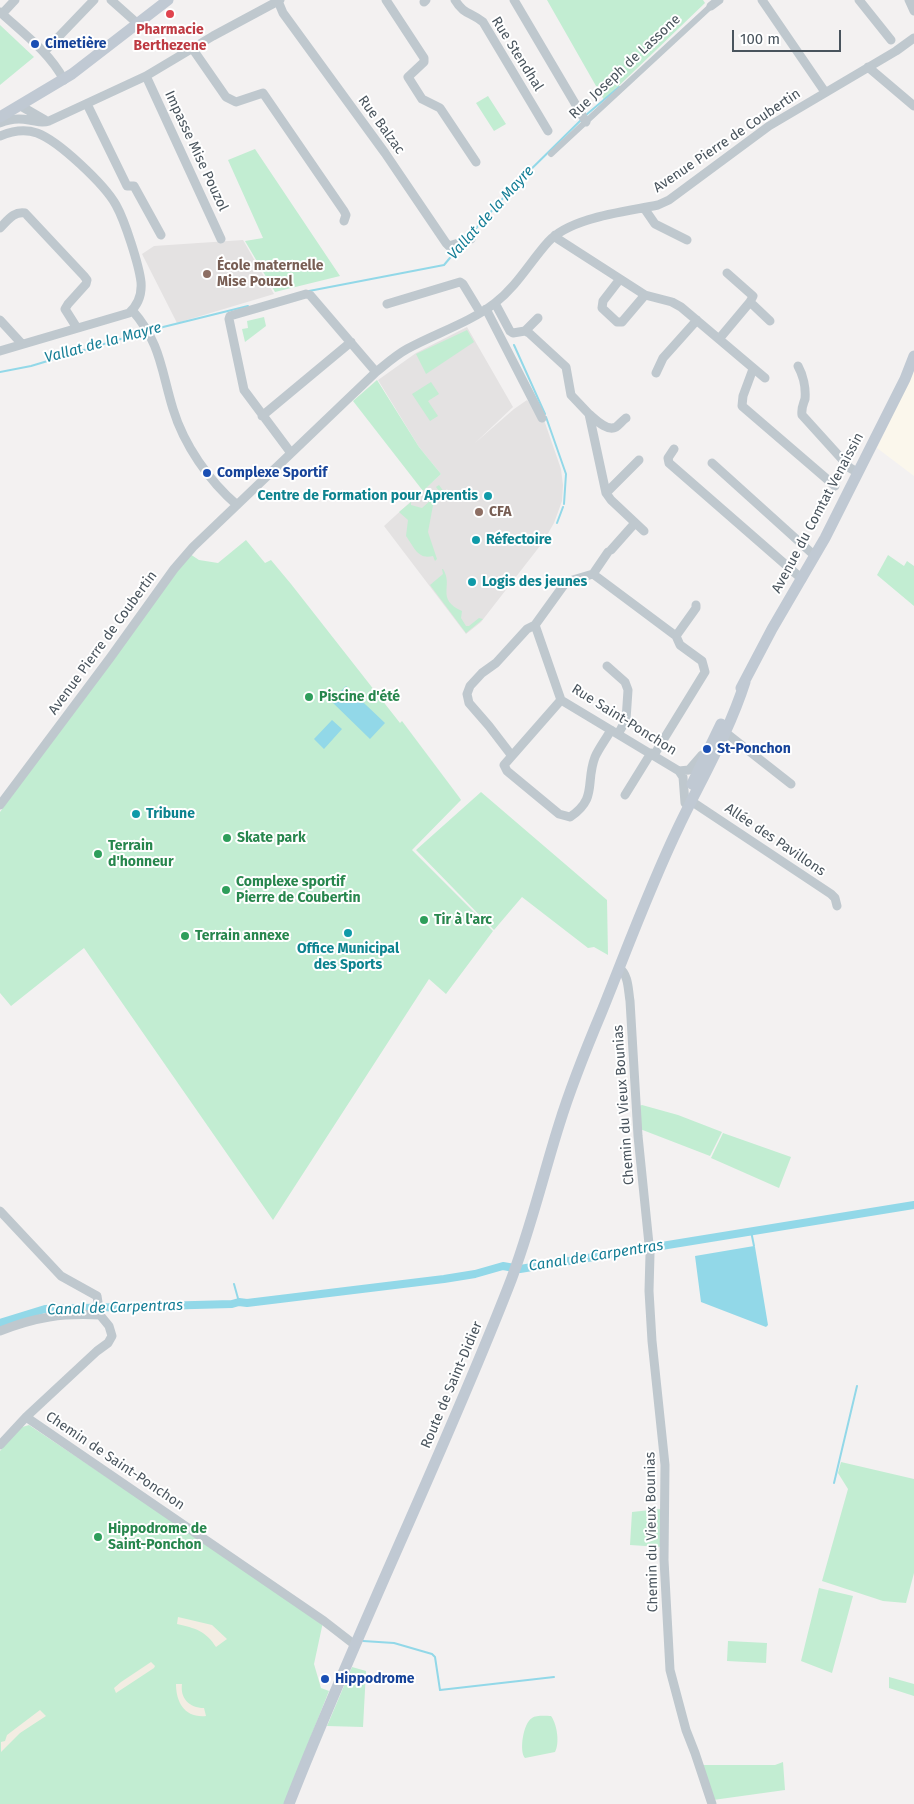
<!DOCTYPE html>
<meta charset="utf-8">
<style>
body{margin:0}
#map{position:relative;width:914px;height:1804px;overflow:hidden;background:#f3f1f1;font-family:"Fira Sans",sans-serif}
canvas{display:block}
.scale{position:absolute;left:732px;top:30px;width:109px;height:22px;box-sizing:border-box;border:2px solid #49545d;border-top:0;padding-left:6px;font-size:15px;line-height:18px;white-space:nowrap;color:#49545d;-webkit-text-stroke:4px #fff;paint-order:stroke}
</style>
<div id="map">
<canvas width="914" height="1804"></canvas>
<div class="scale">100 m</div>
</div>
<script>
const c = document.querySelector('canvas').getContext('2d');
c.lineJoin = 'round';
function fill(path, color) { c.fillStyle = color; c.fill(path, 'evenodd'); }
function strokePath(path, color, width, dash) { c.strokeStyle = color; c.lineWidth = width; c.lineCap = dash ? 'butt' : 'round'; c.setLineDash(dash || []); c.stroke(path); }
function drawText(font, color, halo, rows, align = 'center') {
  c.font = font + ' "Fira Sans",sans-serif'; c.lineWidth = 4; c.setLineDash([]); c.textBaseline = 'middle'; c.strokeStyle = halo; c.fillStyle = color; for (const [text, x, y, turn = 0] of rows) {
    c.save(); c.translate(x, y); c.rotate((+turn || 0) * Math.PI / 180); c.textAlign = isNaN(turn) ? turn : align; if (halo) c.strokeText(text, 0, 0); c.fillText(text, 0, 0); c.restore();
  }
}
fill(new Path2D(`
 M 914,370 L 914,476 L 877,448 Z`), '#fbf7ec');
fill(new Path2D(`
 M 243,240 L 274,294 L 177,323 L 142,254 L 154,246 Z
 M 467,327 L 513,407 L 475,443 L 514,409 L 527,400 L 543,417 L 561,469 L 563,485 L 562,501 L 554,523 L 543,542 L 481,622 L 466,634 L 384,526 L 441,474 L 419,447 L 378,380 L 416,353 Z`), '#e4e2e2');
fill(new Path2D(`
 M 547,0 L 703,0 L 705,3 L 604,100 Z
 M 0,25 L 34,57 L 0,85 Z
 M 488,96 L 506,124 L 494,131 L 476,103 Z
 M 255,149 L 340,276 L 275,292 L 245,241 L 263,238 L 228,160 Z
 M 264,317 L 266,326 L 245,342 L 242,329 L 248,328 L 247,321 Z
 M 467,330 L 474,342 L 426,374 L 416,354 Z
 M 377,380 L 419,447 L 441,474 L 423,491 L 353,401 Z
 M 431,382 L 439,394 L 428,401 L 438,416 L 430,421 L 412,394 Z
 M 439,485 L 444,492 L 434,500 L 428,532 L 437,559 L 435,561 L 433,556 C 418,560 414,547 406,536 L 408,520 L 399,512 L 411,502 L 411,505 L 422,508 L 440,492 L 436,487 Z
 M 246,540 L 265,563 L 271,560 L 291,584 L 400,723 L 402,721 L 459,797 L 461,800 L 412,850 L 493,931 L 446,994 L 429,979 L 273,1220 L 84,948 L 11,1006 L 0,993 L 0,812 L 175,572 L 190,554 L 199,560 L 218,563 Z
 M 888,555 L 904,566 L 907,561 L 914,566 L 914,606 L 877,575 Z
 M 442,569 L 443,569 C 454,586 435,599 462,611 L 461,618 L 466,626 L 469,626 L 479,618 L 483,619 L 466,633 L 430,585 L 443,574 Z
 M 481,792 L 607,900 L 608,955 L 594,947 L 588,948 L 522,897 L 494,930 L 416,850 Z
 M 642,1105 L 678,1115 L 722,1132 L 710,1156 L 640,1129 L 639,1106 Z
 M 723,1133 L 791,1157 L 779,1188 L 711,1158 Z
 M 29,1425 L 323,1622 L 314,1664 L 321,1688 L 329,1691 L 284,1804 L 0,1804 L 0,1451 L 19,1428 Z
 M 841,1462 L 914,1479 L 914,1573 L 906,1603 L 883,1601 L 822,1581 L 848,1489 L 838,1473 Z
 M 660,1509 L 661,1547 L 630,1545 L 632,1512 Z
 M 819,1588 L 853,1596 L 832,1673 L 801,1661 Z
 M 728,1641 L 767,1643 L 766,1663 L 727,1661 Z
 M 352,1667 L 366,1671 L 363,1727 L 327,1726 Z
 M 889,1677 L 914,1684 L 914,1696 L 889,1688 Z
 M 551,1716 C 557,1724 560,1743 555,1752 L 525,1758 C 519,1752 523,1723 532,1718 C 536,1715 546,1716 551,1716 Z
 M 783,1762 L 785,1790 L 713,1800 L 703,1765 L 775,1765 Z`), '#c2edd2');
fill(new Path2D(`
 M 178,1617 L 212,1625 L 227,1639 L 216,1647 C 206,1631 195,1628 177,1624 Z
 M 151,1662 L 155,1666 L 154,1668 L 116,1693 L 114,1688 L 121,1682 Z
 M 176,1684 L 182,1684 C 180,1698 189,1708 204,1708 L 206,1716 C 185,1718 176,1703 176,1684 Z
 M 40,1710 L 46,1716 L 20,1733 L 1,1752 L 1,1742 L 5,1741 L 7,1735 Z`), '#f3ede3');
fill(new Path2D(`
 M 346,686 L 385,723 L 370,739 L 331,701 Z
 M 332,720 L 342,729 L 324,749 L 314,739 Z
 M 754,1246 L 755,1247 L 768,1325 L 766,1327 L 701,1302 L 695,1256 Z`), '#92d8e8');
strokePath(new Path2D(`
 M 586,115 L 619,87
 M 470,235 L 513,187 L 581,120
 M 309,291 L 444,265 L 460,246
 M 151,330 L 248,306
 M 514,345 L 545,414
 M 0,372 L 31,366 L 144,332
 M 546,417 L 566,474 L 564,504
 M 557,523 L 563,507
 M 751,1231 L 754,1246
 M 234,1284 L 239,1302
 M 834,1483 L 857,1386
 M 363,1641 L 394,1643 L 432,1654 L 435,1657 L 440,1690 L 554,1677`), '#92d8e8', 2);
strokePath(new Path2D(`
 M 0,1323 L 45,1309 L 232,1304 L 239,1302 L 247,1303 L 444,1279 L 475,1274 L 503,1266 L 520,1269 L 914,1205`), '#92d8e8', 8);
strokePath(new Path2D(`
 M 551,154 L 711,6`), '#bfc8ce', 6);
strokePath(new Path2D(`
 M 111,0 L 138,24
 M 386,0 L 424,58 L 424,62 L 408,77 L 422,99 L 440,108 L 476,162
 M 455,0 C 464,15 471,12 483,22 L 548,131
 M 514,0 L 586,122
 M 762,0 L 825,92
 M 859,0 L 891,40
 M 909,0 L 914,11
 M 278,1 L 283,13 L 385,153 L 446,243 L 449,246 L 471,239
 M 424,2 L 426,0
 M 711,6 L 719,0
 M 0,12 C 23,33 49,52 64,80
 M 2,14 L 15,0
 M 192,48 L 226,97 L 236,102 L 263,93 L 344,211 L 346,215 L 344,221
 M 44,52 L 94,0
 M 868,67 L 914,106
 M 146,76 L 221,239
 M 87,104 L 127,186 L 134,186 L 161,235
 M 19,105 L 45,120
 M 0,123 C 9,119 19,118 29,120 C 37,121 41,124 49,121 L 146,76 L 213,36 L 280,0
 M 0,136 C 12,131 25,129 37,133 C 59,141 105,185 116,205 C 125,221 139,265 141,282 C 142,294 138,305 129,313 L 0,351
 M 644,208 L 655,224 L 687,240
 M 0,228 C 8,220 14,211 25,213 L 84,276 L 87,280 L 86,284 L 68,304 L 65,309 L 77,328
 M 555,235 L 558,239 L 645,295 L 672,302 L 681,307 L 765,378
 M 620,279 L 603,301 L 602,308 L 617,322 L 622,322 L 645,295
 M 750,302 L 770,321
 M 495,303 L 510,331 L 513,333 L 525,331 L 529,333 L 566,367 L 571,395 L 589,414 L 606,493 L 611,500 L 644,531
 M 387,304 L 460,282 L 463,284 L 480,312
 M 486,309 L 542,418
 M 132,310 C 161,343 161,370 173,409 C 184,445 209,481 237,505
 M 0,320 L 22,344
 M 525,331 L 538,318
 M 719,339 L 750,302 L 753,296 L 727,273
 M 798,366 C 803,375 806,388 805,399 C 803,405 801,408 802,415 L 850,468 L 857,472
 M 753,369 L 743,396 L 742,406 L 835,486
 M 656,373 L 663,358 L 697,320
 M 589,414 C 595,419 607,432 616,427 C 619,425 623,420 626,418
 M 262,416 L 351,342
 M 674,449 L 668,458 L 669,463 L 802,579
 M 291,453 L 244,390 L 229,319 L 230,316 L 306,294 L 310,295 L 376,372
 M 712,463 L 815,556
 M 606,493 L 639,460
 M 611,550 L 635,523
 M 593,574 L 608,552
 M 535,625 L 566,582 L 593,574 L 676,636 L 680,645 L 702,661 L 705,672 L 654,755
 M 535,625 L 561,700 L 679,771 L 689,770 L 702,755
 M 676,636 L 696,608 L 696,605
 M 607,666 L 625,682 L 628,690 L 626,720 L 618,734
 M 561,700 L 504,765 L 507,771 L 559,814 L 570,817 C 598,798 585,783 595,757 C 599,748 606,739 611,730
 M 721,729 L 791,784
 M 512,756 L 489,726 L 469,703 L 467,694 L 470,686 L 482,673 L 496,663 L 527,629 L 535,625
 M 679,771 L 683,777 L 685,803
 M 625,795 L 651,753
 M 691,801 L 831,894 L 835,898 L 837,906
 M 0,805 L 110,658 L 174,569 L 193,547 L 376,372 C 386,364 396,355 407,349 C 436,333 469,323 495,303 C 517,286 530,262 548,242 C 571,217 625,212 658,205 L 669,200 L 769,126 L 896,51 L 914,38
 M 619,968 C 629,975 628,990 630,1001 L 638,1136 L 650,1254 L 649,1291 L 652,1341 L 665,1465 L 664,1560 L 670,1670 L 686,1730 L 695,1753 L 712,1804
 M 0,1211 L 61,1276 L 97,1296 L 100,1315 L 109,1326 L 112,1336 L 108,1343 L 97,1351 L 26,1417 L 0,1445
 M 0,1331 C 36,1317 62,1313 100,1315
 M 26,1417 L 324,1621 L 355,1645`), '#bfc8ce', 9);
strokePath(new Path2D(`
 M 0,117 L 72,74 L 168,0
 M 741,688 L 772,629 L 825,538 L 905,379 L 914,356
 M 692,784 L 721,724
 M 289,1804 C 357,1630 440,1462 508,1288 C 529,1235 542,1179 559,1125 C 571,1086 586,1049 602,1011 C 627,949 650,886 679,826 C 702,778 729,732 745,682`), '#c0c9d3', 11);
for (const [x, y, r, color] of [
 [170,14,5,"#e0444e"],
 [35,44,5,"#1a4fb4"],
 [207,274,5,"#8d6e63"],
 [207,473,5,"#1a4fb4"],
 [488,496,5,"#0f9aa8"],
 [479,512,5,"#8d6e63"],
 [476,540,5,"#0f9aa8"],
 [472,582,5,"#0f9aa8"],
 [309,697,5,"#2e9e5b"],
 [707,749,5,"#1a4fb4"],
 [136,814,5,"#0f9aa8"],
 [227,838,5,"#2e9e5b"],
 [98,854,5,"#2e9e5b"],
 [226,890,5,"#2e9e5b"],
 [424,920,5,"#2e9e5b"],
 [348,933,5,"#0f9aa8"],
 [185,936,5,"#2e9e5b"],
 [98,1537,5,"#2e9e5b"],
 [325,1679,5,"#1a4fb4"]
]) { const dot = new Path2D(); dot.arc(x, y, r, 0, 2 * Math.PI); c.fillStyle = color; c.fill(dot); strokePath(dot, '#fff', 2); }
drawText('bold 14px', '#be3a42', '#fff', [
 ["Pharmacie",170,30],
 ["Berthezene",170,46]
]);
drawText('bold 14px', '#164399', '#fff', [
 ["Cimetière",45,44],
 ["Complexe Sportif",217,473],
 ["St-Ponchon",717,749],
 ["Hippodrome",335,1679]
], 'left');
drawText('14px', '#49545d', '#fff', [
 ["Rue Stendhal",517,54,58],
 ["Rue Joseph de Lassone",625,67,-43],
 ["Rue Balzac",381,125,54],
 ["Avenue Pierre de Coubertin",727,141,-34],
 ["Impasse Mise Pouzol",196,151,65],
 ["Avenue du Comtat Venaissin",818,513,-62],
 ["Avenue Pierre de Coubertin",103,643,-54],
 ["Rue Saint-Ponchon",624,720,32],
 ["Allée des Pavillons",775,840,34],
 ["Chemin du Vieux Bounias",624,1105,-94],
 ["Route de Saint-Didier",452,1385,-67],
 ["Chemin de Saint-Ponchon",115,1461,34],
 ["Chemin du Vieux Bounias",652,1532,-91]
]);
drawText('bold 14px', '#785e54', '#fff', [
 ["École maternelle",217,266],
 ["Mise Pouzol",217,282],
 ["CFA",489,512]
], 'left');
drawText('bold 14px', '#0d838f', '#fff', [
 ["Centre de Formation pour Aprentis",478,496,"right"],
 ["Réfectoire",486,540],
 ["Logis des jeunes",482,582],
 ["Tribune",146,814],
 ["Office Municipal",348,949,"center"],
 ["des Sports",348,965,"center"]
], 'left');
drawText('bold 14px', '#27864d', '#fff', [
 ["Piscine d'été",319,697],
 ["Skate park",237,838],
 ["Terrain",108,846],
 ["d'honneur",108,862],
 ["Complexe sportif",236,882],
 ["Pierre de Coubertin",236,898],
 ["Tir à l'arc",434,920],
 ["Terrain annexe",195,936],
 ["Hippodrome de",108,1529],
 ["Saint-Ponchon",108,1545]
], 'left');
drawText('italic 15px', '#157e96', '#fff', [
 ["Vallat de la Mayre",491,213,-48],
 ["Vallat de la Mayre",103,343,-15],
 ["Canal de Carpentras",596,1256,-9],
 ["Canal de Carpentras",115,1308,-2]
]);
</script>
